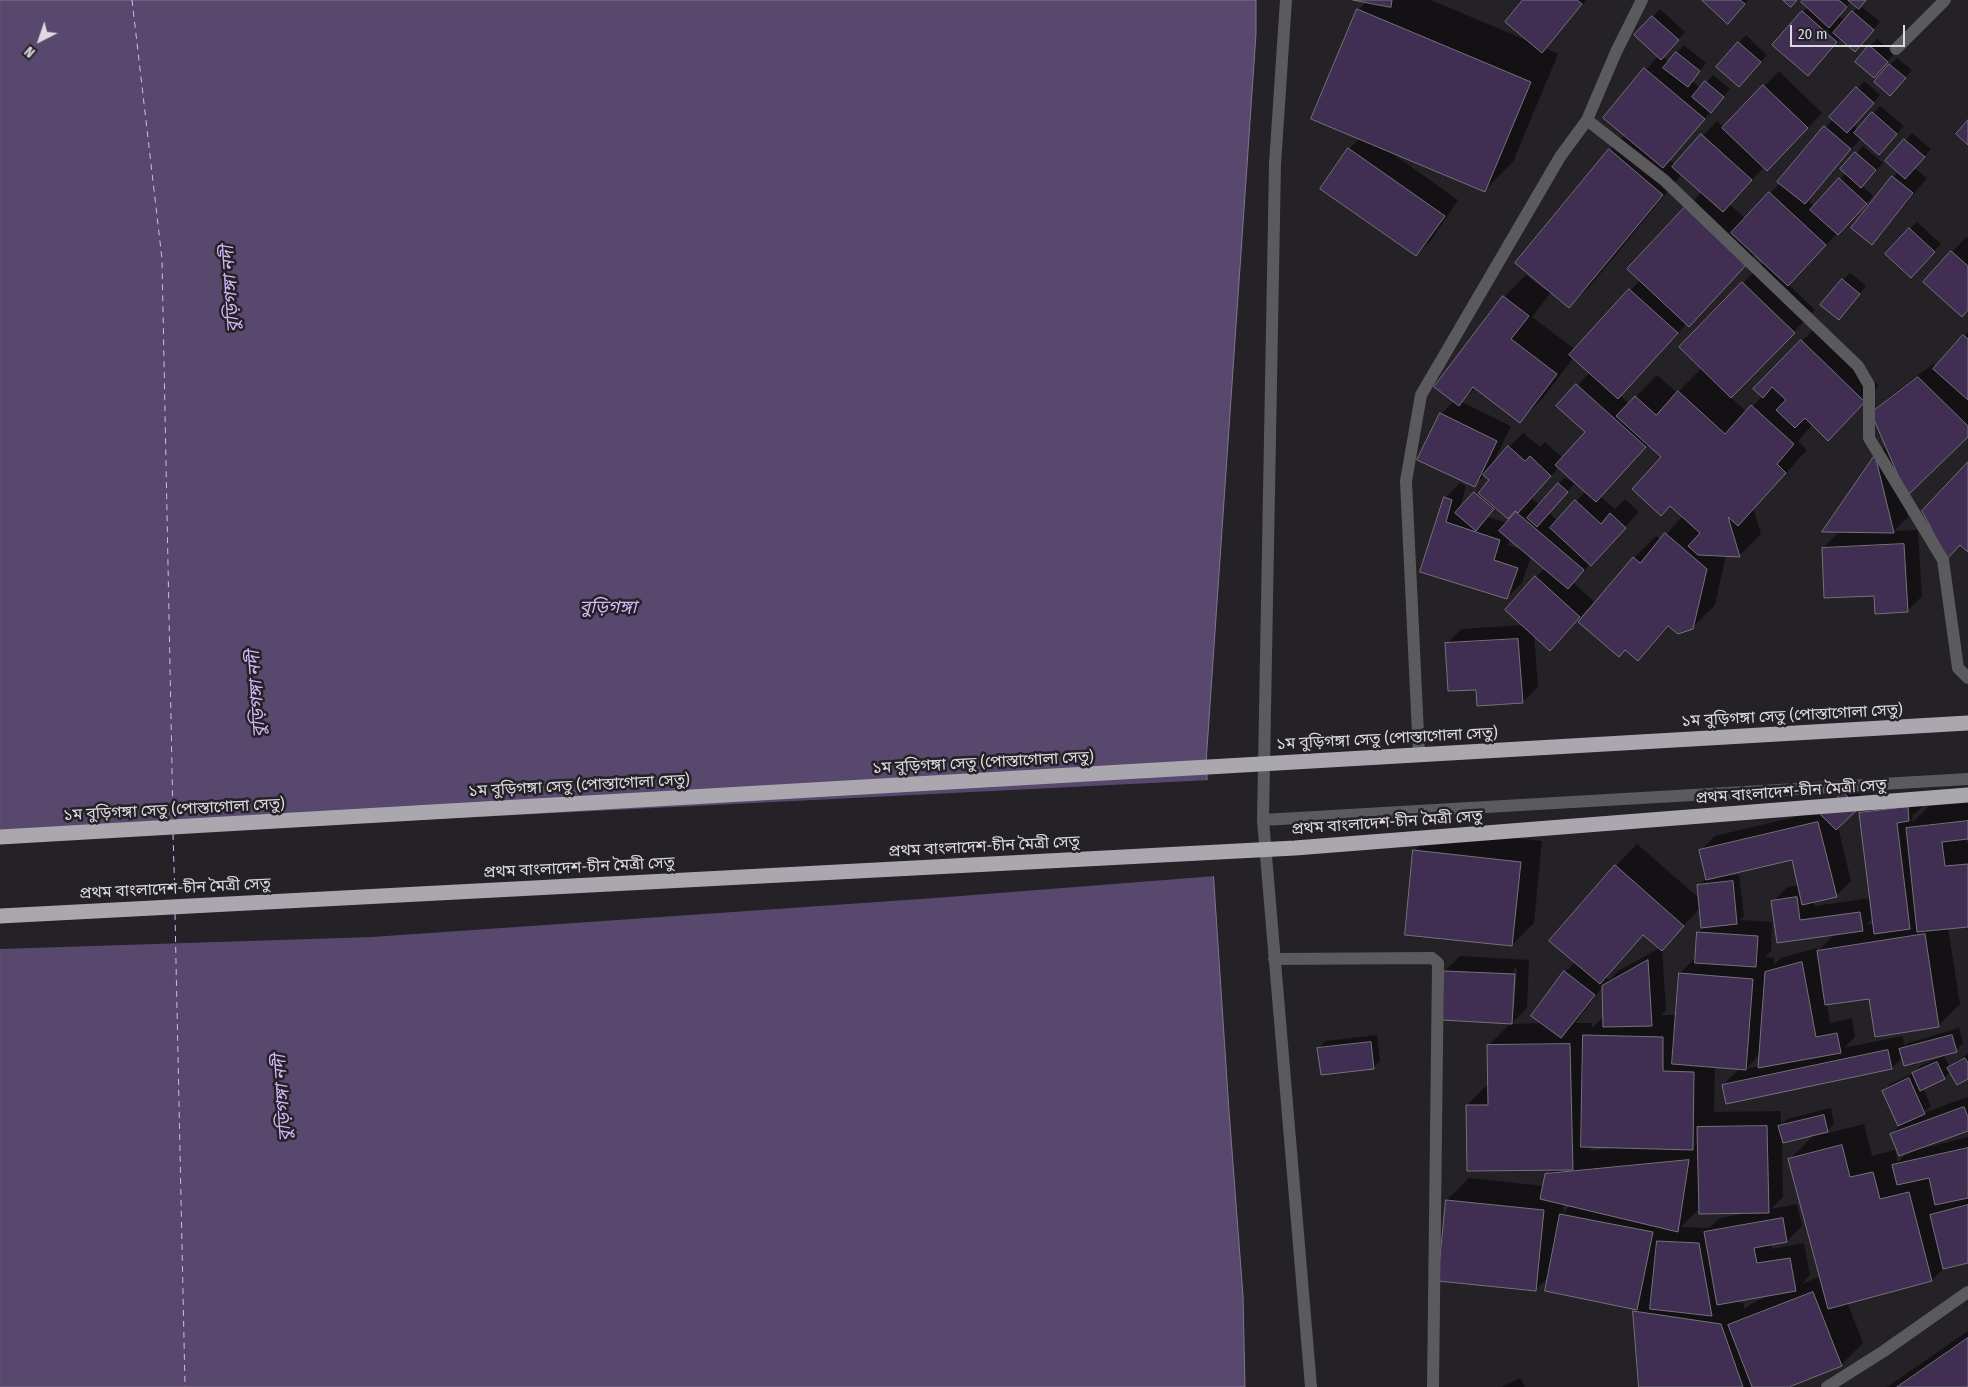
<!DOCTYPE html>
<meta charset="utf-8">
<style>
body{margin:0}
#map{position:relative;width:1968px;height:1387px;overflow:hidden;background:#242127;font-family:"Fira Sans Condensed",sans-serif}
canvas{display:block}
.north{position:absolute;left:15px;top:15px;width:50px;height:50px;-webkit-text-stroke:4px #242127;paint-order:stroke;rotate:221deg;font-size:14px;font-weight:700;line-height:20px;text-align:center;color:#dcdbdf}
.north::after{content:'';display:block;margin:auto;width:18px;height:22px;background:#dcdbdf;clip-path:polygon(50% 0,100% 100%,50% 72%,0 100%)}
.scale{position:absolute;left:1790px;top:25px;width:115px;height:22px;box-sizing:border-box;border:2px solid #dcdbdf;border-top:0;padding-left:6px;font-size:15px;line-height:18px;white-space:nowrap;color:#dcdbdf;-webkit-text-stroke:4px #242127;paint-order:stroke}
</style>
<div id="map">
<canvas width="1968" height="1387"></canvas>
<div class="north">N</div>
<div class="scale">20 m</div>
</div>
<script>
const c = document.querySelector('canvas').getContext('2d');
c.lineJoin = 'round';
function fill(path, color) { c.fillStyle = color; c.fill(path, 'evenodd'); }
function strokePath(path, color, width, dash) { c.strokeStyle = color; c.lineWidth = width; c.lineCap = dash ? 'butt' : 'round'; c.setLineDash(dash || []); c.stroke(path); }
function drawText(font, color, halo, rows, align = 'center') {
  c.font = font + ' "Fira Sans Condensed","Noto Sans Bengali",sans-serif'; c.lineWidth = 5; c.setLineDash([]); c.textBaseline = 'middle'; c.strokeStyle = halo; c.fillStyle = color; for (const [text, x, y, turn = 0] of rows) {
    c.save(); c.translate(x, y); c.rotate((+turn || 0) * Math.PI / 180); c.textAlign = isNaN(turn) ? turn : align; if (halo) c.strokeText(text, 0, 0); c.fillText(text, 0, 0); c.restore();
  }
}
const water = new Path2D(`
 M 0,0 L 1256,0 L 1256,34 L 1206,763 L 1229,1111 L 1243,1296 L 1245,1387 L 0,1387 Z`);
fill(water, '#59486e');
strokePath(water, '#807490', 1);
fill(new Path2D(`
 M 1210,780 L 1216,876 L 935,898 L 372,937 L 0,949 L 0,841 Z`), '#242127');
fill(new Path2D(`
 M 1359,0 L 1431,0 L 1528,41 L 1524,0 L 1586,0 L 1545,48 L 1558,54 L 1513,162 L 1485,190 L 1389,151 L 1458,200 L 1431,240 L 1416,255 L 1322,188 L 1349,149 L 1360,138 L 1358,10 L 1367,1 Z
 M 1704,0 L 1748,0 L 1735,15 Z
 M 1805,0 L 1866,0 L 1860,5 L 1880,22 L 1862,43 L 1841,38 L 1808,75 L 1803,12 L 1808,7 ZM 1851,1 L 1858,7 L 1845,21 L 1839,16 Z
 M 1660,9 L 1685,32 L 1663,57 L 1669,62 L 1684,45 L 1706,63 L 1692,81 L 1701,89 L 1713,75 L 1730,89 L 1669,160 L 1676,165 L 1717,121 L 1724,127 L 1779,71 L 1822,113 L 1782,155 L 1764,167 L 1729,204 L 1746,219 L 1780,183 L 1864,81 L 1880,95 L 1854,125 L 1859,129 L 1880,106 L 1904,126 L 1886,146 L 1862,137 L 1808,200 L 1814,206 L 1846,173 L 1842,169 L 1863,146 L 1883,163 L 1862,186 L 1873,196 L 1788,284 L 1815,310 L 1730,397 L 1747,412 L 1763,396 L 1755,389 L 1817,326 L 1879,386 L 1828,439 L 1813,424 L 1798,441 L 1807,450 L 1753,508 L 1761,534 L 1740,555 L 1726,555 L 1715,605 L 1692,628 L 1670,626 L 1638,659 L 1626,649 L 1580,622 L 1634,558 L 1656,536 L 1661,540 L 1683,516 L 1663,457 L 1649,444 L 1600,496 L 1615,509 L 1625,499 L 1639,512 L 1573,582 L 1594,602 L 1564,634 L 1534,634 L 1538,687 L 1523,702 L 1478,688 L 1447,644 L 1461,629 L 1523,625 L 1536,577 L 1545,568 L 1531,556 L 1522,583 L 1507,598 L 1422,571 L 1445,498 L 1460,483 L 1466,486 L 1459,511 L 1482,486 L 1484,488 L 1491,480 L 1485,475 L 1474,486 L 1441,414 L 1454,401 L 1436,387 L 1504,297 L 1526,275 L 1545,290 L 1547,288 L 1610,150 L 1625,135 L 1604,118 L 1658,56 L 1636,35 ZM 1682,174 L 1702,192 L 1687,207 L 1640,280 L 1576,350 L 1532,317 L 1551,292 L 1569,307 L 1591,285 ZM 1756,254 L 1764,262 L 1680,347 L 1702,368 L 1677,393 L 1657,375 L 1629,404 L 1620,395 L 1687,323 L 1711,303 ZM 1574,357 L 1590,372 L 1558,406 L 1587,432 L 1563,458 L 1545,442 L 1540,447 L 1523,433 L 1492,465 L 1511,426 L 1462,402 L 1476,387 L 1520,421 L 1542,399 ZM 1559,467 L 1586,491 L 1558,521 L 1549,513 L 1574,484 L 1565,477 L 1540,505 L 1531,498 ZM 1496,507 L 1515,509 L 1518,512 L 1508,523 L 1487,517 ZM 1510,538 L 1525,551 L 1508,545 Z
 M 1746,35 L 1767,55 L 1746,78 L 1718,67 Z
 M 1877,39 L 1894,54 L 1881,69 L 1870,46 Z
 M 1897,58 L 1912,70 L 1897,87 L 1890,65 Z
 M 1912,133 L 1931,149 L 1914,168 L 1927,178 L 1886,228 L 1872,243 L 1893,177 L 1899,171 L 1887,161 Z
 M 1917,222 L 1941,244 L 1918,269 L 1910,229 Z
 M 1966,237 L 1968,239 L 1968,309 L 1952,252 Z
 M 1850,273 L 1866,286 L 1846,312 L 1843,280 Z
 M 1968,332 L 1968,435 L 1897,473 L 1908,517 L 1894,531 L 1918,530 L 1922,596 L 1907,611 L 1875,595 L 1823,548 L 1840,531 L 1876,456 L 1887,445 L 1873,413 L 1888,398 L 1933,364 L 1937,367 Z
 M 1851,786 L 1865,800 L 1838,827 L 1851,881 L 1836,896 L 1814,901 L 1815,906 L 1871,898 L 1860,813 L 1875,799 L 1924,805 L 1912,816 L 1913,822 L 1929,806 L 1968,802 L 1968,838 L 1966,838 L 1968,845 L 1968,925 L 1948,928 L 1960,1004 L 1938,1026 L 1870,997 L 1827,1004 L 1830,1023 L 1852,1018 L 1855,1037 L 1844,1048 L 1902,1036 L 1905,1046 L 1908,1043 L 1959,1028 L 1963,1043 L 1956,1051 L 1903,1057 L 1892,1068 L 1723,1085 L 1738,1070 L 1744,1069 L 1715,1066 L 1714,1112 L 1781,1111 L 1781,1125 L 1787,1119 L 1831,1108 L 1834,1124 L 1824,1134 L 1864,1124 L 1872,1156 L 1895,1150 L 1898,1162 L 1908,1151 L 1891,1134 L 1904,1122 L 1883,1091 L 1890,1084 L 1914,1073 L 1920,1066 L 1944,1056 L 1950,1067 L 1956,1061 L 1968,1054 L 1968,1078 L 1951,1072 L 1944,1078 L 1923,1088 L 1931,1106 L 1923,1113 L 1968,1097 L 1968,1130 L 1923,1146 L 1924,1148 L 1968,1137 L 1968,1261 L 1945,1267 L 1932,1280 L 1847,1302 L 1863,1343 L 1841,1365 L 1785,1387 L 1640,1387 L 1634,1311 L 1637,1308 L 1547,1290 L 1550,1276 L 1535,1290 L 1447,1200 L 1469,1178 L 1544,1186 L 1547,1175 L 1553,1169 L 1467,1105 L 1489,1083 L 1488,1046 L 1511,1023 L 1445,971 L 1460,956 L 1529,960 L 1527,1008 L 1511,1024 L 1543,1023 L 1565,972 L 1575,962 L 1616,866 L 1637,844 L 1699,898 L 1698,886 L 1707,878 L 1700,851 L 1715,836 L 1828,809 ZM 1792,858 L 1799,885 L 1787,887 L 1773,902 L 1778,941 L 1836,933 L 1817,952 L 1817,948 L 1781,958 L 1774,965 L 1774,958 L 1765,957 L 1771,951 L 1772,922 L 1740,920 L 1744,916 L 1739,875 L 1725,876 L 1725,875 ZM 1700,908 L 1705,926 L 1698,933 L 1697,956 L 1680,973 L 1677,1015 L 1661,1015 L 1666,1010 L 1662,949 ZM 1873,918 L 1874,924 L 1866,925 ZM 1644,934 L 1660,948 L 1618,971 L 1610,980 L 1605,977 ZM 1514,968 L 1517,968 L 1514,1009 L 1512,1009 ZM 1603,986 L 1604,1016 L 1592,1028 L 1592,1023 L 1575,1023 ZM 1760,1054 L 1759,1066 L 1746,1069 L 1754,1060 ZM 1815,1134 L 1790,1159 L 1821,1276 L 1802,1284 L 1810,1275 L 1804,1243 L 1772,1249 L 1771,1244 L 1787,1241 L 1802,1226 L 1797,1204 L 1771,1209 L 1783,1197 L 1782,1142 ZM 1594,1146 L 1614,1147 L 1614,1148 L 1590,1151 ZM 1564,1203 L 1571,1205 L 1563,1213 ZM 1700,1208 L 1741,1212 L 1742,1214 L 1720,1218 L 1709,1228 L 1681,1227 ZM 1772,1294 L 1751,1304 L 1745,1309 L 1743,1303 L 1733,1301 Z
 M 1436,829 L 1542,841 L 1534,923 L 1512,945 L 1415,851 Z
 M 1377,1035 L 1380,1061 L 1373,1068 L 1319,1048 L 1326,1041 Z
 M 1968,1331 L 1968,1387 L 1887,1387 Z
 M 1520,1378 L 1525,1387 L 1501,1387 Z`), '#0007');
strokePath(new Path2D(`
 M 132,0 L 162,259 L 173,820
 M 173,834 L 175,900
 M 175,914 L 185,1387`), '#d2b6f6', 1, [6, 5]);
const building = new Path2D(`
 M 1353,0 L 1392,0 L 1391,7 Z
 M 1523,0 L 1577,0 L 1582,4 L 1542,53 L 1505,22 Z
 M 1702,0 L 1740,0 L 1745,4 L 1728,24 Z
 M 1783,0 L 1797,0 L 1791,7 Z
 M 1803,0 L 1839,0 L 1847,7 L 1829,28 L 1801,2 Z
 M 1848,0 L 1866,0 L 1859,9 Z
 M 1357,9 L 1531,82 L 1485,192 L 1311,119 Z
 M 1802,11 L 1837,42 L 1808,76 L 1772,45 Z
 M 1852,11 L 1874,30 L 1855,52 L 1833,33 Z
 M 1652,16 L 1679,40 L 1661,60 L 1634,35 Z
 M 1738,42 L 1761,62 L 1739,87 L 1716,67 Z
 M 1869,45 L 1888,62 L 1874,78 L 1855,62 Z
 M 1676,52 L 1700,71 L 1688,87 L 1663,68 Z
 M 1889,64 L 1906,78 L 1890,96 L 1874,82 Z
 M 1644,68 L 1705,119 L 1663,168 L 1603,118 Z
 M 1705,81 L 1724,97 L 1711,113 L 1692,97 Z
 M 1763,85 L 1808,128 L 1767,171 L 1722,128 Z
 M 1856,87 L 1874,103 L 1847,133 L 1829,117 Z
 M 1872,112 L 1897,134 L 1879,155 L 1854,133 Z
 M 1968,120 L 1968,145 L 1956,134 Z
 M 1824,126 L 1851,149 L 1805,204 L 1777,182 Z
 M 1701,134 L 1752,180 L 1723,212 L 1672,167 Z
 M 1904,139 L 1925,157 L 1905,179 L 1885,161 Z
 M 1348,148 L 1445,216 L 1416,256 L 1320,189 Z
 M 1609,149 L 1663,195 L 1569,308 L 1515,263 Z
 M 1855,152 L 1876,170 L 1861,188 L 1840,169 Z
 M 1892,176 L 1913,193 L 1872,245 L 1851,228 Z
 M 1839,178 L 1867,204 L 1838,235 L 1810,210 Z
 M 1769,192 L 1826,245 L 1788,286 L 1731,233 Z
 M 1686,206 L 1748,263 L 1689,327 L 1627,269 Z
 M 1909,228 L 1935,252 L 1911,278 L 1885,254 Z
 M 1951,251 L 1968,266 L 1968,310 L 1962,317 L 1923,282 Z
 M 1842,279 L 1860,294 L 1839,320 L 1820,305 Z
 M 1742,282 L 1795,333 L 1731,398 L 1679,347 Z
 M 1629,289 L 1678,333 L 1618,399 L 1569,355 Z
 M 1503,296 L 1529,316 L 1511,339 L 1557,374 L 1520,423 L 1473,387 L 1459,406 L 1434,387 Z
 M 1963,335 L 1968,339 L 1968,400 L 1933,369 Z
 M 1801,340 L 1865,402 L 1828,441 L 1805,418 L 1795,428 L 1776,410 L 1786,400 L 1772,387 L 1763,398 L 1753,389 Z
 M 1918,377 L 1968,426 L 1968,437 L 1907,496 L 1871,413 Z
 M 1576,384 L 1646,447 L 1596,502 L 1555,465 L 1585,432 L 1556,406 Z
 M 1678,391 L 1725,434 L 1751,405 L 1794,444 L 1777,464 L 1786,473 L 1738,526 L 1728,517 L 1740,557 L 1698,555 L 1688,546 L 1700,533 L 1670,506 L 1661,516 L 1632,489 L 1661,457 L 1616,416 L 1635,396 L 1656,415 Z
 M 1440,413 L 1497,441 L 1475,487 L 1417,460 Z
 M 1508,446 L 1525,461 L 1530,456 L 1551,476 L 1518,513 L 1515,511 L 1508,519 L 1478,493 L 1489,480 L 1483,475 Z
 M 1875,455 L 1894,533 L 1822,532 Z
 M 1968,462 L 1968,552 L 1960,545 L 1947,559 L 1922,511 Z
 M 1558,483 L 1568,492 L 1537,527 L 1527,518 Z
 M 1474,492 L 1494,509 L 1476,531 L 1455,513 Z
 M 1444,497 L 1452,500 L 1446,522 L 1500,540 L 1494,560 L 1518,568 L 1507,599 L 1420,572 Z
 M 1575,500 L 1601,524 L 1610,513 L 1626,528 L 1591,566 L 1550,528 Z
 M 1516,512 L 1584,570 L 1568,589 L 1499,531 Z
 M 1665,533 L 1707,569 L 1693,629 L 1678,634 L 1668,626 L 1638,661 L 1625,650 L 1619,657 L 1578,622 L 1633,557 L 1640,563 Z
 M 1904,544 L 1908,612 L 1875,614 L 1874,596 L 1824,598 L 1822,548 Z
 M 1535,576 L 1580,617 L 1550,651 L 1505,610 Z
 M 1518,639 L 1523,703 L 1477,706 L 1476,690 L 1448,691 L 1445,643 Z
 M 1843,792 L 1859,808 L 1836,830 L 1821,815 Z
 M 1908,807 L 1909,821 L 1897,823 L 1910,929 L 1874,934 L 1859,813 Z
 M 1968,821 L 1968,839 L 1942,842 L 1945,866 L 1968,864 L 1968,927 L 1917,932 L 1906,828 Z
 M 1818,822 L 1837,897 L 1802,905 L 1792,860 L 1706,880 L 1699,850 Z
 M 1413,850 L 1521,862 L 1512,946 L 1405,935 Z
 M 1615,865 L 1684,926 L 1662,951 L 1643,935 L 1600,984 L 1549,941 Z
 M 1733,881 L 1737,924 L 1701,928 L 1697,885 Z
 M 1797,897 L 1800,920 L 1860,912 L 1863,931 L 1777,943 L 1771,901 Z
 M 1697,932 L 1758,936 L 1756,967 L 1695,963 Z
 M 1925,934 L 1939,1027 L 1875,1037 L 1869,999 L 1825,1005 L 1817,951 Z
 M 1648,960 L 1652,1026 L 1603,1027 L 1602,986 Z
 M 1802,962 L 1816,1037 L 1837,1033 L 1841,1053 L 1758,1068 L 1765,972 Z
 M 1444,971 L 1515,974 L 1512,1024 L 1442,1020 Z
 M 1564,971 L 1595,995 L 1561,1038 L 1531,1016 Z
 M 1679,973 L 1753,979 L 1746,1070 L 1672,1064 Z
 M 1583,1035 L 1663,1037 L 1663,1071 L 1694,1072 L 1693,1150 L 1581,1147 Z
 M 1952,1035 L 1957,1052 L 1904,1066 L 1899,1049 Z
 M 1371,1042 L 1374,1069 L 1321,1075 L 1317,1048 Z
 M 1570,1044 L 1573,1170 L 1467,1171 L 1466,1105 L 1488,1105 L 1487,1045 Z
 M 1888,1050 L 1892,1069 L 1726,1104 L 1722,1085 Z
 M 1965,1058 L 1968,1063 L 1968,1079 L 1957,1085 L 1947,1068 Z
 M 1937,1062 L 1945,1079 L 1920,1091 L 1912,1073 Z
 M 1909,1078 L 1925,1114 L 1898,1126 L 1882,1091 Z
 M 1964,1107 L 1968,1117 L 1968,1131 L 1899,1156 L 1890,1134 Z
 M 1824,1115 L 1828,1132 L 1783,1143 L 1778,1126 Z
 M 1767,1126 L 1769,1213 L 1699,1214 L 1697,1127 Z
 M 1842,1145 L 1850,1177 L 1873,1172 L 1880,1199 L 1909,1192 L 1932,1281 L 1828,1309 L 1788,1159 Z
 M 1968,1148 L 1968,1198 L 1935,1205 L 1929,1178 L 1897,1185 L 1892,1165 Z
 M 1689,1160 L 1678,1232 L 1540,1199 L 1545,1174 Z
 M 1446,1200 L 1544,1210 L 1536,1291 L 1438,1281 Z
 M 1968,1205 L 1968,1263 L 1943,1269 L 1930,1215 Z
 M 1560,1214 L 1653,1232 L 1637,1310 L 1545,1291 Z
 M 1783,1218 L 1787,1242 L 1754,1248 L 1757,1263 L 1790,1258 L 1796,1291 L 1717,1305 L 1704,1232 Z
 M 1657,1241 L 1699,1243 L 1712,1316 L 1650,1309 Z
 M 1813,1292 L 1842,1366 L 1789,1387 L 1752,1387 L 1728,1325 Z
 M 1633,1311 L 1721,1324 L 1743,1387 L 1639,1387 Z
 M 1968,1338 L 1968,1387 L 1897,1387 Z`);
fill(building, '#402f53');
strokePath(building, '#757279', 1);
strokePath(new Path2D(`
 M 1286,0 L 1275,164 L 1263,820 L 1311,1387
 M 1896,49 L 1945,0
 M 1587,120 L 1664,180 L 1858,366 L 1869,385 L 1869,438 L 1943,560 L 1958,668 L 1968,678
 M 1419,755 L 1406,481 L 1421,395 L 1560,157 L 1587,120 L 1616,52 L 1642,0
 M 1263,820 L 1968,779
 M 1274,959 L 1432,958 L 1438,963 L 1433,1387
 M 1827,1387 L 1884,1351 L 1968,1292`), '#5b5a5d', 12);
strokePath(new Path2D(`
 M 0,837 L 1968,723
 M 0,916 L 1295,848 L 1968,795`), '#aaa7af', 15);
drawText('16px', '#dcdbdf', '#242127', [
 ["১ম বুড়িগঙ্গা সেতু (পোস্তাগোলা সেতু)",1792,716,-3],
 ["১ম বুড়িগঙ্গা সেতু (পোস্তাগোলা সেতু)",1387,739,-3],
 ["১ম বুড়িগঙ্গা সেতু (পোস্তাগোলা সেতু)",983,763,-3],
 ["১ম বুড়িগঙ্গা সেতু (পোস্তাগোলা সেতু)",579,786,-3],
 ["প্রথম বাংলাদেশ-চীন মৈত্রী সেতু",1791,792,-4],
 ["১ম বুড়িগঙ্গা সেতু (পোস্তাগোলা সেতু)",174,810,-3],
 ["প্রথম বাংলাদেশ-চীন মৈত্রী সেতু",1387,823,-4],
 ["প্রথম বাংলাদেশ-চীন মৈত্রী সেতু",984,847,-3],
 ["প্রথম বাংলাদেশ-চীন মৈত্রী সেতু",579,868,-3],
 ["প্রথম বাংলাদেশ-চীন মৈত্রী সেতু",175,889,-3]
]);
drawText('italic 18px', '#d2b6f6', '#242127', [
 ["বুড়িগঙ্গা নদী",231,289,-94],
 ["বুড়িগঙ্গা",608,608],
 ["বুড়িগঙ্গা নদী",257,694,-94],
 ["বুড়িগঙ্গা নদী",283,1098,-94]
]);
</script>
